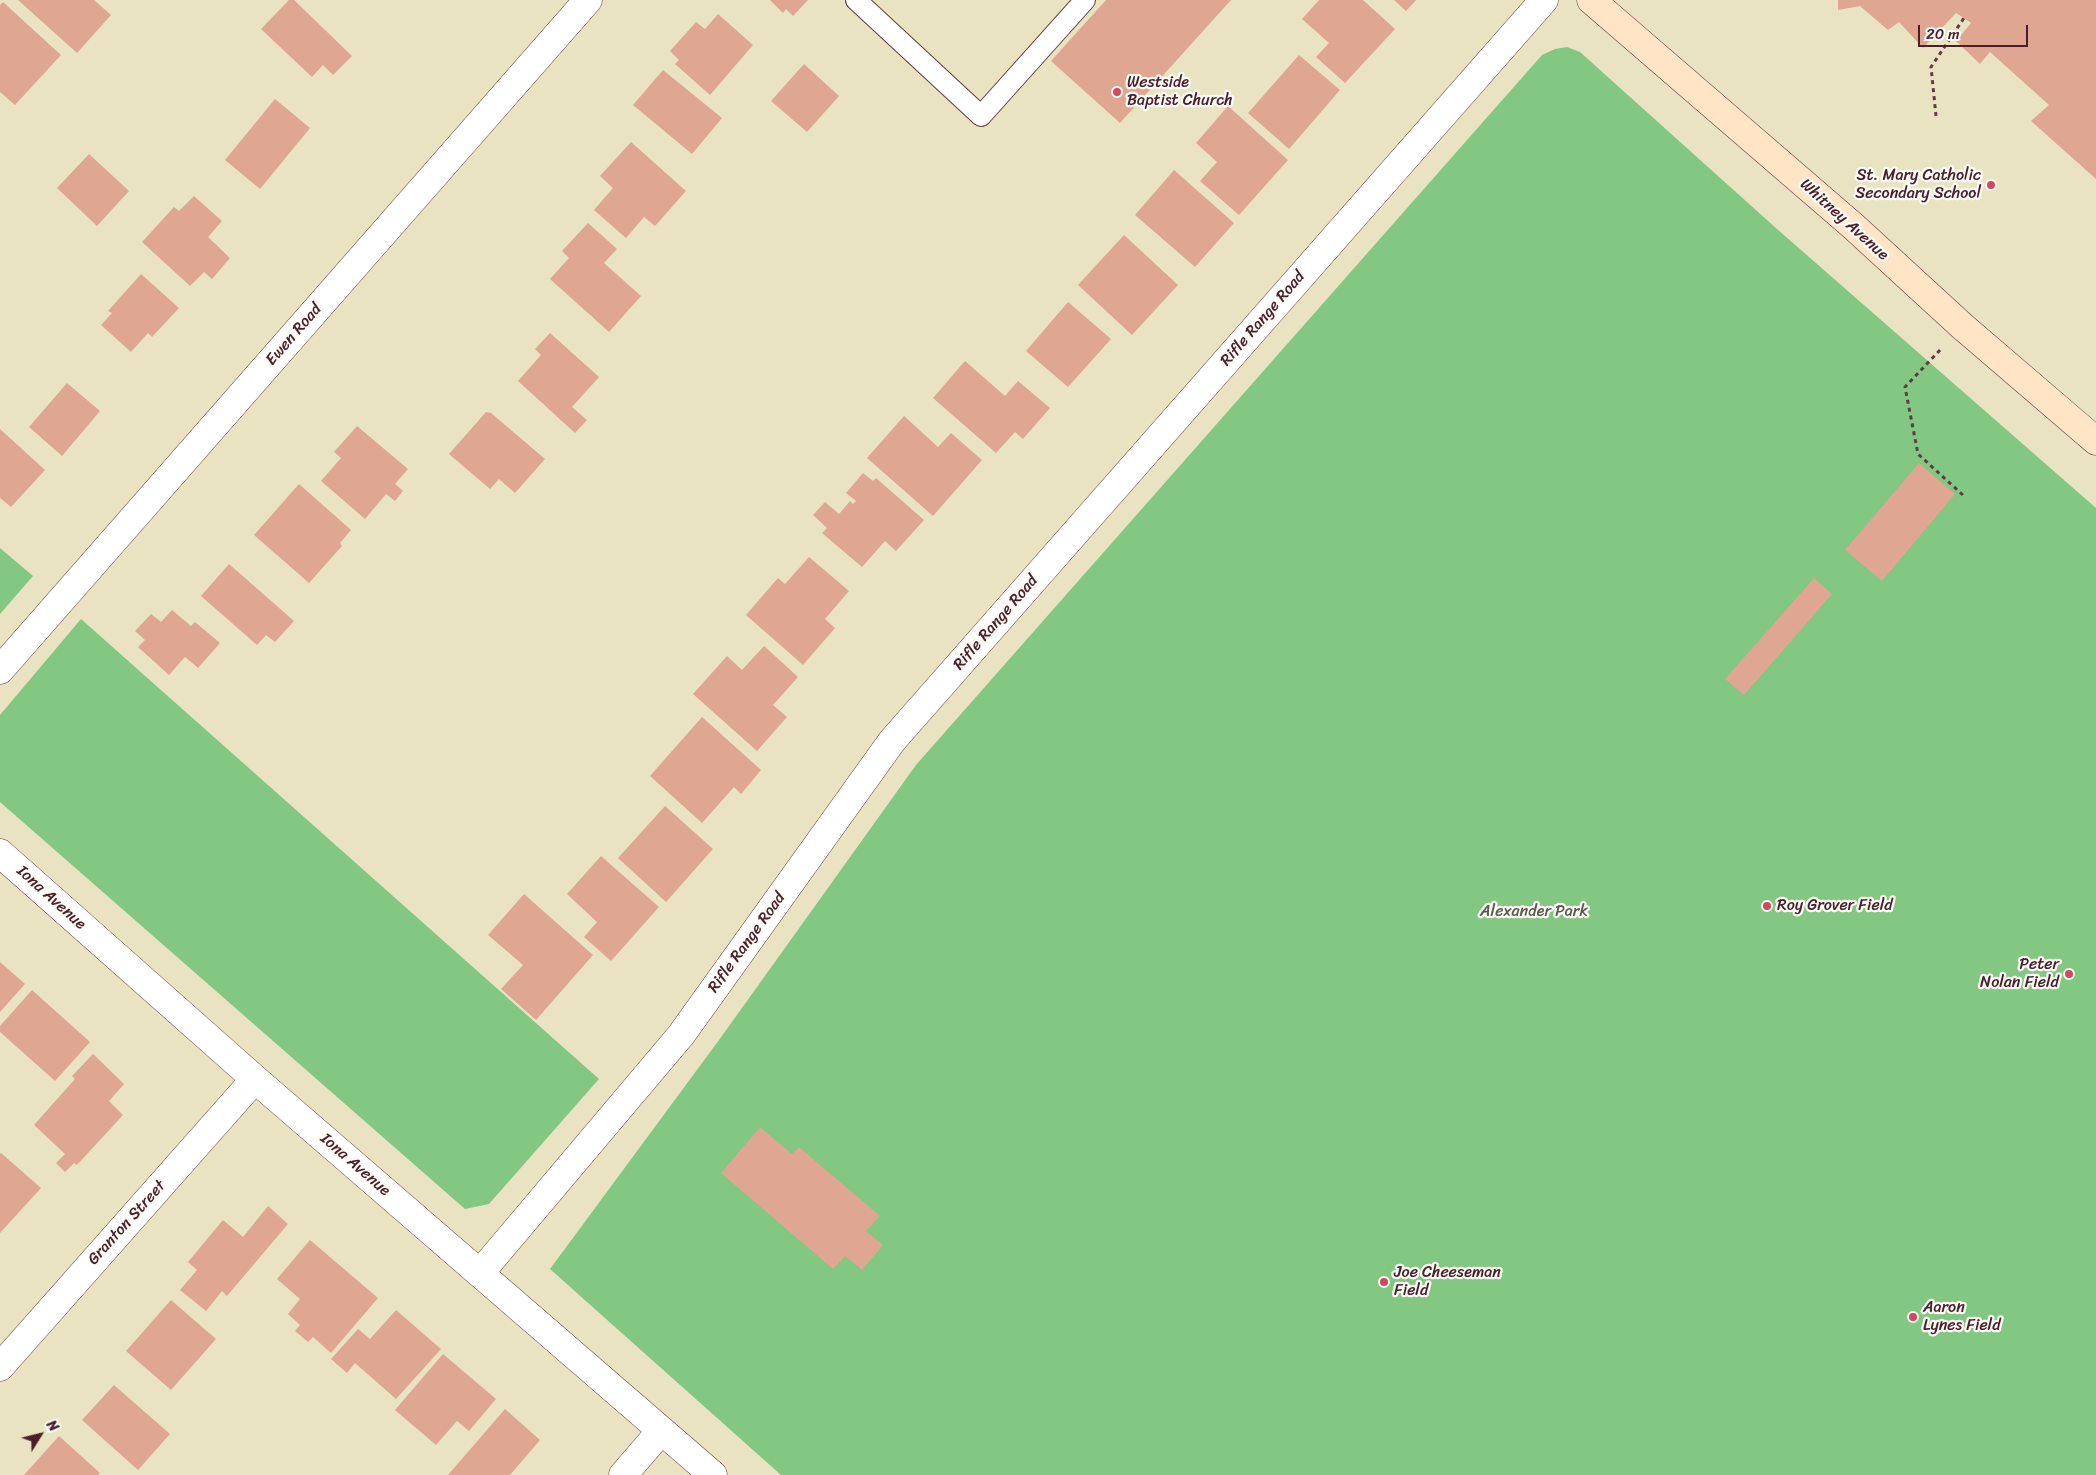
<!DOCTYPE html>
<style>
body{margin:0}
#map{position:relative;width:2096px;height:1475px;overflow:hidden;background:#e9e3c2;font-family:Sriracha,sans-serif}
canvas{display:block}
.north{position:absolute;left:15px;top:1410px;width:50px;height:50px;-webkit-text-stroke:4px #fdfcf7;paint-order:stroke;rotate:54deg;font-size:14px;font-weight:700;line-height:20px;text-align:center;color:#4a1f2b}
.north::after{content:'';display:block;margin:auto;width:18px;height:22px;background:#4a1f2b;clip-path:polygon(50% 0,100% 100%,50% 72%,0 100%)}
.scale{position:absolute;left:1918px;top:25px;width:110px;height:22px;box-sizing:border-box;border:2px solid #4a1f2b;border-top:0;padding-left:6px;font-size:15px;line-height:18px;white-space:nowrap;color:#4a1f2b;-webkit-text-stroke:4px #fdfcf7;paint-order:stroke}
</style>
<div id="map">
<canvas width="2096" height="1475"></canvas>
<div class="north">N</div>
<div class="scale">20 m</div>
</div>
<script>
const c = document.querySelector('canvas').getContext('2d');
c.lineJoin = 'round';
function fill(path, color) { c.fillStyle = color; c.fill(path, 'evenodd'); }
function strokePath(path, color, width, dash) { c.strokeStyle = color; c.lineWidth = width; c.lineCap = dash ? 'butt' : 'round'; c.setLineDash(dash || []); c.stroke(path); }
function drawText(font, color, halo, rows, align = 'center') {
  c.font = font + ' Sriracha,sans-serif'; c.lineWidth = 4.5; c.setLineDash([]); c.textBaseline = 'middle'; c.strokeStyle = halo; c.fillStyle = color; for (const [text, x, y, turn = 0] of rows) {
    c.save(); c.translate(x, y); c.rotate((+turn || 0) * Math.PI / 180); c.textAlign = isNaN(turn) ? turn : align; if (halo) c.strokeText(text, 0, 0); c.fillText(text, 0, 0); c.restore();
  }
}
fill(new Path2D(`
 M 1567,47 L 1580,52 L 1777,229 L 2096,508 L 2096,1475 L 781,1475 L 550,1269 L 719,1040 L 916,765 L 1542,55 L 1555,49 Z
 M 0,548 L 33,576 L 0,614 Z
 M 81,619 L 599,1079 L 489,1204 L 465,1209 L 0,802 L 0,715 Z`), '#82c883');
fill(new Path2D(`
 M 18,0 L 94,0 L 111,15 L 77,53 Z
 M 289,0 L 294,0 L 352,56 L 333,75 L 323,65 L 312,77 L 261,29 Z
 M 770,0 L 808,0 L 793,16 L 786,9 L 783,13 Z
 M 1106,0 L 1231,0 L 1120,123 L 1051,61 Z
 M 1319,0 L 1363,0 L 1395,29 L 1345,83 L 1316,57 L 1329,43 L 1302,19 Z
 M 1394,0 L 1416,0 L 1406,11 Z
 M 1838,0 L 2096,0 L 2096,179 L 2031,121 L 2049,105 L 1990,52 L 1980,64 L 1956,41 L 1971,23 L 1964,18 L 1956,13 L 1923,48 L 1899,22 L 1888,30 L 1860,6 L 1838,10 Z
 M 3,2 L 61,55 L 15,105 L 0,92 L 0,5 Z
 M 718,14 L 753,45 L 710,95 L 675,64 L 679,60 L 670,51 L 696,22 L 705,29 Z
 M 1299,55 L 1340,90 L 1289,149 L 1248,113 Z
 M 804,64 L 839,96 L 807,132 L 771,101 Z
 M 663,70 L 722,118 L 692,154 L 633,105 Z
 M 275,99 L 310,128 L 260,189 L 225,160 Z
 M 1228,106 L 1288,160 L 1239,215 L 1200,181 L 1217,162 L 1196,143 Z
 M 631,142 L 686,191 L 655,226 L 644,217 L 626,238 L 594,210 L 613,188 L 600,176 Z
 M 89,154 L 129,191 L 97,226 L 57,188 Z
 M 1174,170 L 1234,223 L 1195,267 L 1135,215 Z
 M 194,196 L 222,221 L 208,237 L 230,258 L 212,279 L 204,272 L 190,286 L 142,242 L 174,207 L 179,211 Z
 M 588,223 L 617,249 L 604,263 L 641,296 L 609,332 L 550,279 L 569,258 L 562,251 Z
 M 1124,235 L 1178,285 L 1132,335 L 1078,285 Z
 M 141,274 L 179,308 L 152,337 L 148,333 L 131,352 L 101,325 L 112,313 L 108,311 Z
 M 1068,302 L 1111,339 L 1068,387 L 1026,351 Z
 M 550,333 L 599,377 L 572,407 L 587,420 L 575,433 L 518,381 L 541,355 L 535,349 Z
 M 965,361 L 1005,396 L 1018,381 L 1050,408 L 1023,439 L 1015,432 L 996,453 L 933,398 Z
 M 67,383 L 100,411 L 62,456 L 29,427 Z
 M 486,412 L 491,413 L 545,459 L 515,493 L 499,479 L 490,489 L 449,454 Z
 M 904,416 L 938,447 L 951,433 L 982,460 L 933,516 L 867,458 Z
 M 357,426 L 408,469 L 395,484 L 403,491 L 395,501 L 386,494 L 365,519 L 321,481 L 341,458 L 334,452 Z
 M 0,429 L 45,470 L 11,507 L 0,498 Z
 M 1919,463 L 1955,494 L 1882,581 L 1845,550 Z
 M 863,473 L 873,481 L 876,478 L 924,520 L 896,551 L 885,541 L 862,567 L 822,533 L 827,528 L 813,515 L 825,502 L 839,514 L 850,501 L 853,504 L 856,501 L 846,493 Z
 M 299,484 L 351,530 L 340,543 L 342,546 L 309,583 L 254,535 Z
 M 809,557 L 849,591 L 825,619 L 835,628 L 803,665 L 746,615 L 778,578 L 785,584 Z
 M 229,564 L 294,621 L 275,642 L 266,635 L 257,645 L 201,596 Z
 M 1814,578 L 1832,594 L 1744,695 L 1725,679 Z
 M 172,610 L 191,626 L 195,622 L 220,643 L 198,668 L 185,657 L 169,675 L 138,647 L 145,640 L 135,631 L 151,614 L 161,622 Z
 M 764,646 L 798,677 L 773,705 L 787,717 L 757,751 L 693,694 L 727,656 L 742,670 Z
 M 702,717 L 761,770 L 741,794 L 734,787 L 702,823 L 650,776 Z
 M 665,806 L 713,849 L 666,902 L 618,858 Z
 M 601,856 L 659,907 L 611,961 L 584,937 L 597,922 L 567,894 Z
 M 524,894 L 593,955 L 536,1020 L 501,989 L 523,965 L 488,935 Z
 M 0,962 L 25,984 L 0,1012 Z
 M 32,990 L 90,1042 L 55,1081 L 0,1032 L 0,1026 Z
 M 93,1054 L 124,1084 L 109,1101 L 123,1115 L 77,1165 L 74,1163 L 65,1172 L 56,1163 L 65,1154 L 34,1125 L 75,1079 L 72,1076 Z
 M 760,1127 L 792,1154 L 799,1147 L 880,1216 L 866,1231 L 883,1245 L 862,1270 L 845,1256 L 833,1269 L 721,1173 Z
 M 1,1153 L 41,1188 L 0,1233 L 0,1154 Z
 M 268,1206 L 288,1224 L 227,1296 L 222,1291 L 206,1311 L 180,1290 L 197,1270 L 188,1262 L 223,1220 L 243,1237 Z
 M 310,1240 L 378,1298 L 331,1353 L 313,1337 L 308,1342 L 295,1331 L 300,1325 L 288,1314 L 300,1299 L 277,1279 Z
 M 171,1300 L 216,1339 L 171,1390 L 126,1351 Z
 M 396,1310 L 441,1349 L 396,1399 L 355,1363 L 347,1373 L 331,1359 L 358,1329 L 370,1339 Z
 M 443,1354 L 496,1399 L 469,1431 L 457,1421 L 436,1445 L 395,1410 Z
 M 114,1385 L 170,1434 L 138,1470 L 82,1420 Z
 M 505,1409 L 540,1440 L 510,1475 L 448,1475 Z
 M 59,1436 L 100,1473 L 98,1475 L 24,1475 Z`), '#dfa691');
const lane = new Path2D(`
 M 856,0 L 981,116 L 1085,0`);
const street = new Path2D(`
 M 0,670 L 588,0
 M 0,853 L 255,1079 L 713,1475
 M 480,1273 L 681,1035 L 892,741 L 1544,0
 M 0,1367 L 255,1079
 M 623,1475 L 661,1431`);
const secondary = new Path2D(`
 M 1591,0 L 1853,226 L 1962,326 L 2096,441`);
strokePath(lane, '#623c42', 22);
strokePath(street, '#623c42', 29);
strokePath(secondary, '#623c42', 29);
strokePath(new Path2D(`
 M 1936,116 L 1931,67 L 1964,18
 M 1940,350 L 1905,387 L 1918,454 L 1964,496`), '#623c42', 3, [4, 4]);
strokePath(lane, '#fff', 20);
strokePath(street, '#fff', 28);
strokePath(secondary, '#ffe4c6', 28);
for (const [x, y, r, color] of [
 [1117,92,5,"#d1495b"],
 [1991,185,5,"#d1495b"],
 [1767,906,5,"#d1495b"],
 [2069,974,5,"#d1495b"],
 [1384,1282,5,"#d1495b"],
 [1913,1317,5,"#d1495b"]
]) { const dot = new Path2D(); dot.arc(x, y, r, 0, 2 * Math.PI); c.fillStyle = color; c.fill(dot); strokePath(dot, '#fdfcf7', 2); }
drawText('16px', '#4a1f2b', '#fdfcf7', [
 ["Westside",1127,83],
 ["Baptist Church",1127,101],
 ["St. Mary Catholic",1981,176,"right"],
 ["Secondary School",1981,194,"right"],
 ["Roy Grover Field",1777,906],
 ["Peter",2059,965,"right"],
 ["Nolan Field",2059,983,"right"],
 ["Joe Cheeseman",1394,1273],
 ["Field",1394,1291],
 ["Aaron",1923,1308],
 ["Lynes Field",1923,1326]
], 'left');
drawText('16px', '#4a1f2b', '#fdfcf7', [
 ["Whitney Avenue",1844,220,42],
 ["Rifle Range Road",1263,319,-49],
 ["Ewen Road",294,335,-49],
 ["Rifle Range Road",996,623,-49],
 ["Iona Avenue",51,898,42],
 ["Rifle Range Road",747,943,-54],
 ["Iona Avenue",355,1165,41],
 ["Granton Street",127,1223,-48]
]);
drawText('16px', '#5e5a4a', '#fdfcf7', [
 ["Alexander Park",1534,912]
]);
</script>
